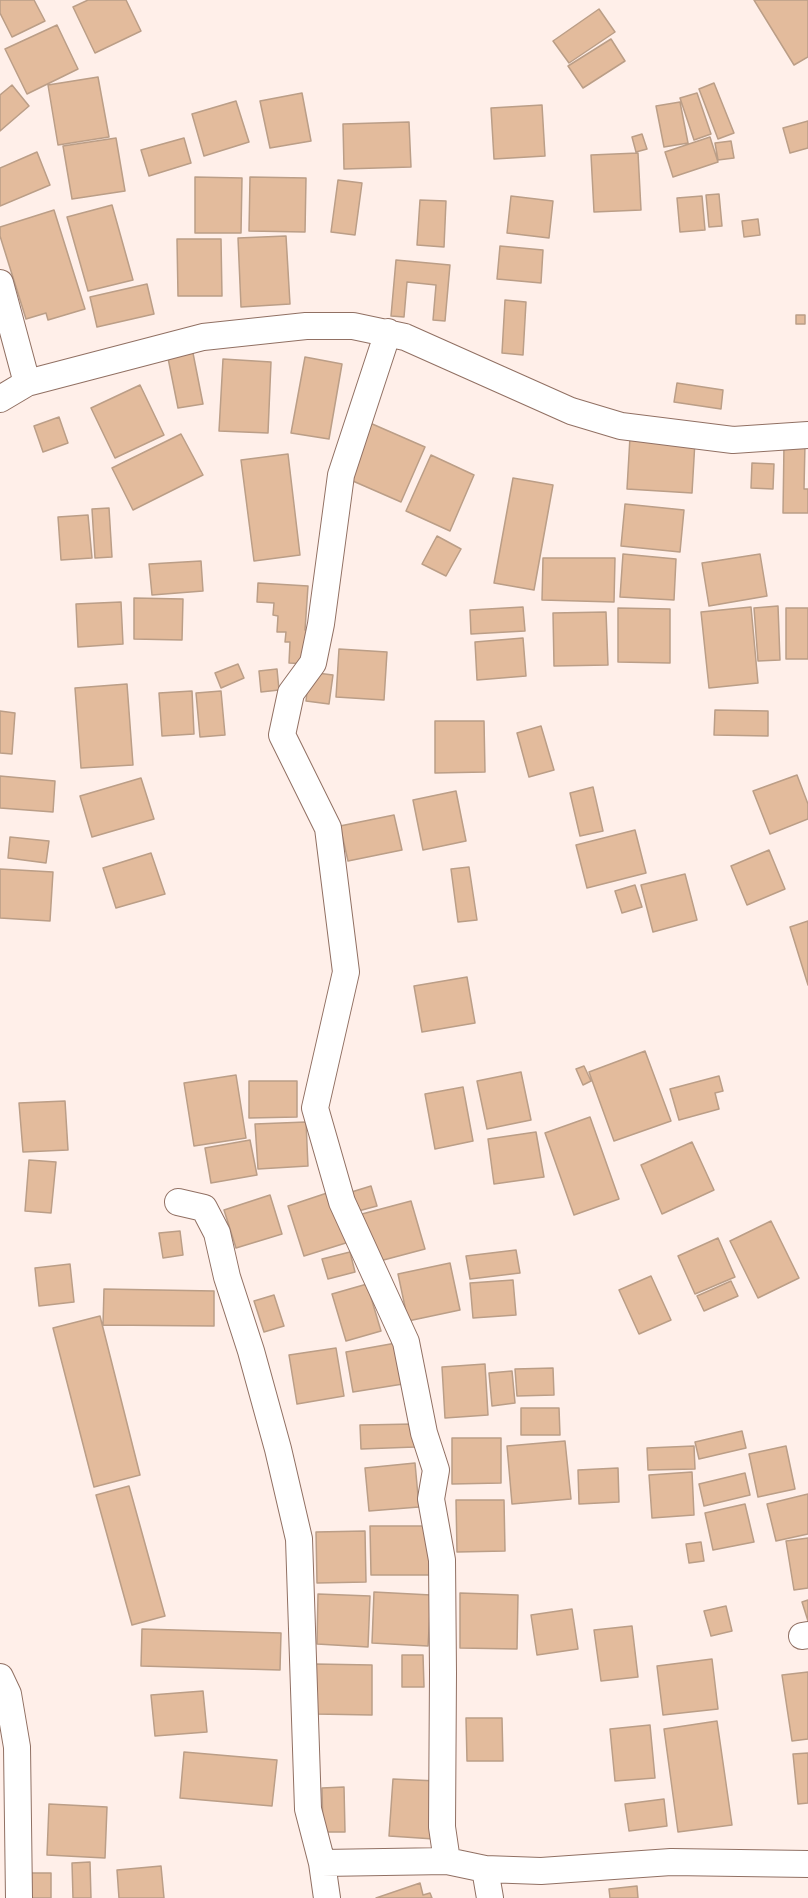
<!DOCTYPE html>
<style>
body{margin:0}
canvas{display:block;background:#ffefe9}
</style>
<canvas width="808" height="1898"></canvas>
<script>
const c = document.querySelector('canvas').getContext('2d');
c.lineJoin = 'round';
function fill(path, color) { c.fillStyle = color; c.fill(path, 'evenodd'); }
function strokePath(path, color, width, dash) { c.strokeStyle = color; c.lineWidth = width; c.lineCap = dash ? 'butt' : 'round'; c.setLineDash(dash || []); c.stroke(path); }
const building = new Path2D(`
 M 0,0 L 34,0 L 45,21 L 12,37 L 0,13 Z
 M 88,0 L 126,0 L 141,31 L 95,53 L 73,7 Z
 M 754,0 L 808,0 L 808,57 L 794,65 Z
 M 599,9 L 615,32 L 569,63 L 553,41 Z
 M 57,25 L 78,69 L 27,94 L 5,49 Z
 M 611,39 L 625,61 L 583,88 L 568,66 Z
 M 98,77 L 109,137 L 58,145 L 48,85 Z
 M 714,83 L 734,133 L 718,139 L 699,89 Z
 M 12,85 L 29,106 L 0,131 L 0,95 Z
 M 302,93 L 311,141 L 270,148 L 260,101 Z
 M 697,93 L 711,134 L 694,140 L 680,98 Z
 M 236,101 L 249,142 L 204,156 L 192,114 Z
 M 680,102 L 688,143 L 664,147 L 656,106 Z
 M 542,105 L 545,156 L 494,159 L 491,108 Z
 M 808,121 L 808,148 L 790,153 L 783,128 Z
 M 409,122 L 411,167 L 344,169 L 343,124 Z
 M 642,134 L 647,149 L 636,152 L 632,137 Z
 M 710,137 L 718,162 L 673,177 L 665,152 Z
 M 116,138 L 125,191 L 72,199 L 63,146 Z
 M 184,138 L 191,163 L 149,176 L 141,150 Z
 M 731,141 L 734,158 L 718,160 L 715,143 Z
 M 37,152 L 50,185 L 0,206 L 0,168 Z
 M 638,153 L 641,210 L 594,212 L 591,155 Z
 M 195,177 L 242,178 L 241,233 L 195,233 Z
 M 250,177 L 306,178 L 305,232 L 249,231 Z
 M 338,180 L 362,183 L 355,235 L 331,232 Z
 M 719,194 L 722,226 L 709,227 L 706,195 Z
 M 511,196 L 553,201 L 549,238 L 507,233 Z
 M 702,196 L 705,230 L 680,232 L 677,198 Z
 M 420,200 L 446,201 L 444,247 L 417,245 Z
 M 112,205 L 133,280 L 88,291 L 67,217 Z
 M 54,210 L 85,309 L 48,320 L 46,313 L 26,319 L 0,236 L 0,227 Z
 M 758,219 L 760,235 L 744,237 L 742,221 Z
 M 286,236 L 290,304 L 241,307 L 238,238 Z
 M 177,239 L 221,239 L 222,296 L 178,296 Z
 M 500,246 L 543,250 L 541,283 L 497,279 Z
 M 396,260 L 450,265 L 445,321 L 433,320 L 436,285 L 407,282 L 404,317 L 391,316 Z
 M 147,284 L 154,314 L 97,327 L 90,297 Z
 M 505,300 L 526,302 L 523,355 L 502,353 Z
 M 796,315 L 805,315 L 805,324 L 796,324 Z
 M 191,343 L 203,404 L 178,408 L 166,348 Z
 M 305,357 L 342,364 L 329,439 L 291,433 Z
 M 223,359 L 271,362 L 268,433 L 219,431 Z
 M 677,383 L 723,390 L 721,409 L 674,402 Z
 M 140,385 L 164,435 L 115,458 L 91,408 Z
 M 59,417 L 68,443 L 43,452 L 34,426 Z
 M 370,423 L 425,447 L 401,502 L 346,478 Z
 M 181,434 L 203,475 L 133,510 L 112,468 Z
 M 630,437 L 695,441 L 692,493 L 627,489 Z
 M 784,444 L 805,444 L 804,489 L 808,489 L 808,513 L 783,513 Z
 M 288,454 L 300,555 L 254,561 L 241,460 Z
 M 431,455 L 474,475 L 450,531 L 406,511 Z
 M 752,463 L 774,464 L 773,489 L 751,488 Z
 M 513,478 L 553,485 L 534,590 L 494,583 Z
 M 625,504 L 684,510 L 680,552 L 621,546 Z
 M 109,508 L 112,557 L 95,558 L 92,509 Z
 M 88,515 L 92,558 L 61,560 L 58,517 Z
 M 437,536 L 461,549 L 446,576 L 422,564 Z
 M 623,554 L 676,559 L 674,600 L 620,597 Z
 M 760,554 L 767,596 L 709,606 L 702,563 Z
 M 543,558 L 615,558 L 614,602 L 542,600 Z
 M 201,561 L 203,591 L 152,595 L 149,564 Z
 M 258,583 L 308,586 L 305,630 L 311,630 L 309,664 L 289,663 L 290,642 L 285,642 L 286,632 L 277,632 L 278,616 L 273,615 L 274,603 L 257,602 Z
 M 134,598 L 183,599 L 182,640 L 134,639 Z
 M 121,602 L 123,644 L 78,647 L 76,604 Z
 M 778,606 L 780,660 L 758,661 L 754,608 Z
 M 523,607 L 525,631 L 471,634 L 470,610 Z
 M 751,607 L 758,683 L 709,688 L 701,612 Z
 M 618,608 L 670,609 L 670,663 L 618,662 Z
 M 786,608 L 808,608 L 808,659 L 786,659 Z
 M 606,612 L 608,665 L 554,666 L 553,613 Z
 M 523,638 L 526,676 L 477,680 L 475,642 Z
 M 339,649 L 387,652 L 384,700 L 336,697 Z
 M 238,664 L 244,678 L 221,688 L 215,673 Z
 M 277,669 L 279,690 L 261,692 L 259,671 Z
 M 309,672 L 333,675 L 329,704 L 306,701 Z
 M 127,684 L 133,765 L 81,768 L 75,688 Z
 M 192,691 L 194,734 L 162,736 L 159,693 Z
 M 221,691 L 225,735 L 200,737 L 196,693 Z
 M 715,710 L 768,711 L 768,736 L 714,735 Z
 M 0,711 L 15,713 L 12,754 L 0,753 Z
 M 435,721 L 484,721 L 485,772 L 435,773 Z
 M 541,726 L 554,770 L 529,777 L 517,733 Z
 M 797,775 L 808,804 L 808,819 L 770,834 L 753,791 Z
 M 0,776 L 55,781 L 53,812 L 0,808 Z
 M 141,778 L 154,819 L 92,837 L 80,796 Z
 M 593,787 L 603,831 L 580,836 L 570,793 Z
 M 456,791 L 466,841 L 423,850 L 413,800 Z
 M 394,815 L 402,850 L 348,861 L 340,826 Z
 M 635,830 L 646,873 L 587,888 L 576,845 Z
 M 10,837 L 49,841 L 46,863 L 8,858 Z
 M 769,850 L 785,889 L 747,905 L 731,866 Z
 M 151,853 L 165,894 L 116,908 L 103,868 Z
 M 469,867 L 477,920 L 458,922 L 451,869 Z
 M 0,869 L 53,872 L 50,921 L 0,918 Z
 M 685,874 L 697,920 L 653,932 L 641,885 Z
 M 635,885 L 642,907 L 622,913 L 615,891 Z
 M 808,921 L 808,985 L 790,927 Z
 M 467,977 L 475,1023 L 422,1032 L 414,986 Z
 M 645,1051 L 671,1121 L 614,1141 L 589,1072 Z
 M 584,1066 L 591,1081 L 583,1085 L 576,1069 Z
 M 521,1072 L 531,1120 L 487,1129 L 477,1081 Z
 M 236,1075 L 246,1138 L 194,1146 L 184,1083 Z
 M 719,1076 L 723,1091 L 715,1093 L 719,1109 L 679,1120 L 670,1089 Z
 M 249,1081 L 297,1081 L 297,1117 L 249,1118 Z
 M 463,1087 L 473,1141 L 435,1149 L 425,1094 Z
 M 65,1101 L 68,1150 L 23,1152 L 19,1103 Z
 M 590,1117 L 619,1199 L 574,1215 L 545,1133 Z
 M 306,1122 L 308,1166 L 258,1169 L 255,1124 Z
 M 536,1132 L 544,1177 L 494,1184 L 488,1139 Z
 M 250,1140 L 257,1175 L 211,1183 L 205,1148 Z
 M 692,1142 L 714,1190 L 662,1214 L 641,1165 Z
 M 29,1160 L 56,1162 L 51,1213 L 25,1211 Z
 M 371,1186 L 377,1206 L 351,1213 L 345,1194 Z
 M 333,1191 L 349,1242 L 304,1256 L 288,1206 Z
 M 270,1195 L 282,1234 L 236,1248 L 224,1210 Z
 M 411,1201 L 425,1249 L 376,1262 L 362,1214 Z
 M 771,1221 L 799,1278 L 758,1298 L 730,1241 Z
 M 180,1231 L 183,1255 L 163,1258 L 159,1233 Z
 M 718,1238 L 735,1277 L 695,1294 L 678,1256 Z
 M 516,1250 L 520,1273 L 470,1279 L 466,1256 Z
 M 350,1252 L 355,1272 L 328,1279 L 322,1259 Z
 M 450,1263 L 460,1310 L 408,1321 L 398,1274 Z
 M 70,1264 L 74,1302 L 39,1306 L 35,1268 Z
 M 651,1276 L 671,1320 L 639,1334 L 619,1290 Z
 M 513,1280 L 516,1315 L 473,1318 L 470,1283 Z
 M 731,1281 L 738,1296 L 704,1311 L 697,1296 Z
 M 367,1284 L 381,1331 L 346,1341 L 332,1294 Z
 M 104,1289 L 214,1291 L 214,1326 L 103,1325 Z
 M 274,1295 L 284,1326 L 264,1332 L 254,1301 Z
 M 100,1316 L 140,1475 L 94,1487 L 53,1328 Z
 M 396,1343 L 403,1384 L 353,1392 L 346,1352 Z
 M 336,1348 L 344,1396 L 297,1404 L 289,1355 Z
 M 485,1364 L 488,1415 L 445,1418 L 442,1367 Z
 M 553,1368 L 554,1395 L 517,1396 L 515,1369 Z
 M 512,1371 L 515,1403 L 492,1406 L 489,1373 Z
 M 521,1408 L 559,1408 L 560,1435 L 521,1435 Z
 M 414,1424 L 415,1447 L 361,1449 L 360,1425 Z
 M 742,1431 L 746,1448 L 699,1459 L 695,1442 Z
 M 452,1438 L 501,1438 L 501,1483 L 452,1484 Z
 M 565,1441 L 571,1499 L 512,1504 L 507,1446 Z
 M 694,1446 L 695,1469 L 648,1470 L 647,1448 Z
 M 786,1446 L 795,1489 L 758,1497 L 749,1454 Z
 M 415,1463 L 419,1507 L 369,1511 L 365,1468 Z
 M 618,1468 L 619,1502 L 579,1504 L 578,1470 Z
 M 692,1472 L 694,1515 L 652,1518 L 649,1475 Z
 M 745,1473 L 750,1495 L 704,1506 L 699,1484 Z
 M 129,1486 L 165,1616 L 132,1625 L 96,1495 Z
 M 808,1494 L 808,1534 L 776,1541 L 767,1504 Z
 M 456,1500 L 504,1500 L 505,1551 L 457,1552 Z
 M 745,1504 L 754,1542 L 713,1550 L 705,1513 Z
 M 370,1526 L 428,1526 L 429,1575 L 371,1575 Z
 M 365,1531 L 366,1582 L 317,1583 L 316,1532 Z
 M 808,1538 L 808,1588 L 794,1590 L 786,1541 Z
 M 701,1542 L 704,1561 L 689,1563 L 686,1544 Z
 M 374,1592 L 431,1595 L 428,1646 L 372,1643 Z
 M 460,1593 L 518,1595 L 517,1649 L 460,1648 Z
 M 318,1594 L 370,1596 L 368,1647 L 317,1644 Z
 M 808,1600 L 808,1621 L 802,1602 Z
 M 726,1606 L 732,1631 L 711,1636 L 704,1611 Z
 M 572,1609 L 578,1649 L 537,1655 L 531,1615 Z
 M 632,1626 L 638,1677 L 601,1681 L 594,1630 Z
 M 142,1629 L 281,1633 L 280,1670 L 141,1666 Z
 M 402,1655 L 423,1655 L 424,1687 L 402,1687 Z
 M 712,1659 L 718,1709 L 663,1715 L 657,1666 Z
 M 315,1664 L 372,1665 L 372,1715 L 315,1714 Z
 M 808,1672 L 808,1739 L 792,1741 L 782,1675 Z
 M 203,1691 L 207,1732 L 155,1736 L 151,1695 Z
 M 466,1718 L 502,1718 L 503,1761 L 467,1761 Z
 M 717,1721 L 732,1825 L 678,1832 L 664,1729 Z
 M 650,1725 L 655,1778 L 615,1781 L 610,1729 Z
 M 184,1752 L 277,1760 L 272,1806 L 180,1798 Z
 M 808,1753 L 808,1803 L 798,1804 L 793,1754 Z
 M 393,1779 L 437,1781 L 434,1839 L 389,1836 Z
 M 344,1787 L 345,1832 L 323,1832 L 322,1788 Z
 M 664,1799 L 667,1826 L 629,1831 L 625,1804 Z
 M 49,1804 L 107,1807 L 105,1858 L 47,1855 Z
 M 90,1862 L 91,1898 L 73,1898 L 72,1863 Z
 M 161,1866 L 164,1898 L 119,1898 L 117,1870 Z
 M 31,1873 L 51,1873 L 51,1898 L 31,1898 Z
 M 420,1883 L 423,1895 L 430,1893 L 432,1898 L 376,1898 Z
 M 637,1886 L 638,1898 L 610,1898 L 609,1889 Z`);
fill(building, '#e3bb9c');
strokePath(building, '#bb9e87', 1.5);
const street = new Path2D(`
 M 0,283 L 27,383
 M 388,332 L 341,475 L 321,624 L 313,663 L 291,693 L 282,735 L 328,828 L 346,972 L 315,1108 L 342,1202 L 406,1342 L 424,1433 L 436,1470 L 431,1499 L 442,1560 L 443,1673 L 442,1827 L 447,1861 L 485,1869 L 541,1871 L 671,1862 L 808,1864
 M 0,399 L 27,383 L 203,337 L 306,326 L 353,326 L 405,337 L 571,411 L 621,426 L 733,440 L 808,435
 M 178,1202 L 204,1208 L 217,1233 L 227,1277 L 251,1351 L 278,1449 L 299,1539 L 308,1809 L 322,1863
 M 802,1636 L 808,1635
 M 0,1677 L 8,1694 L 17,1747 L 19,1898
 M 485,1869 L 490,1898
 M 327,1898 L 322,1863 L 447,1861`);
strokePath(street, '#917063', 28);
strokePath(street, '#fff', 26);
</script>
